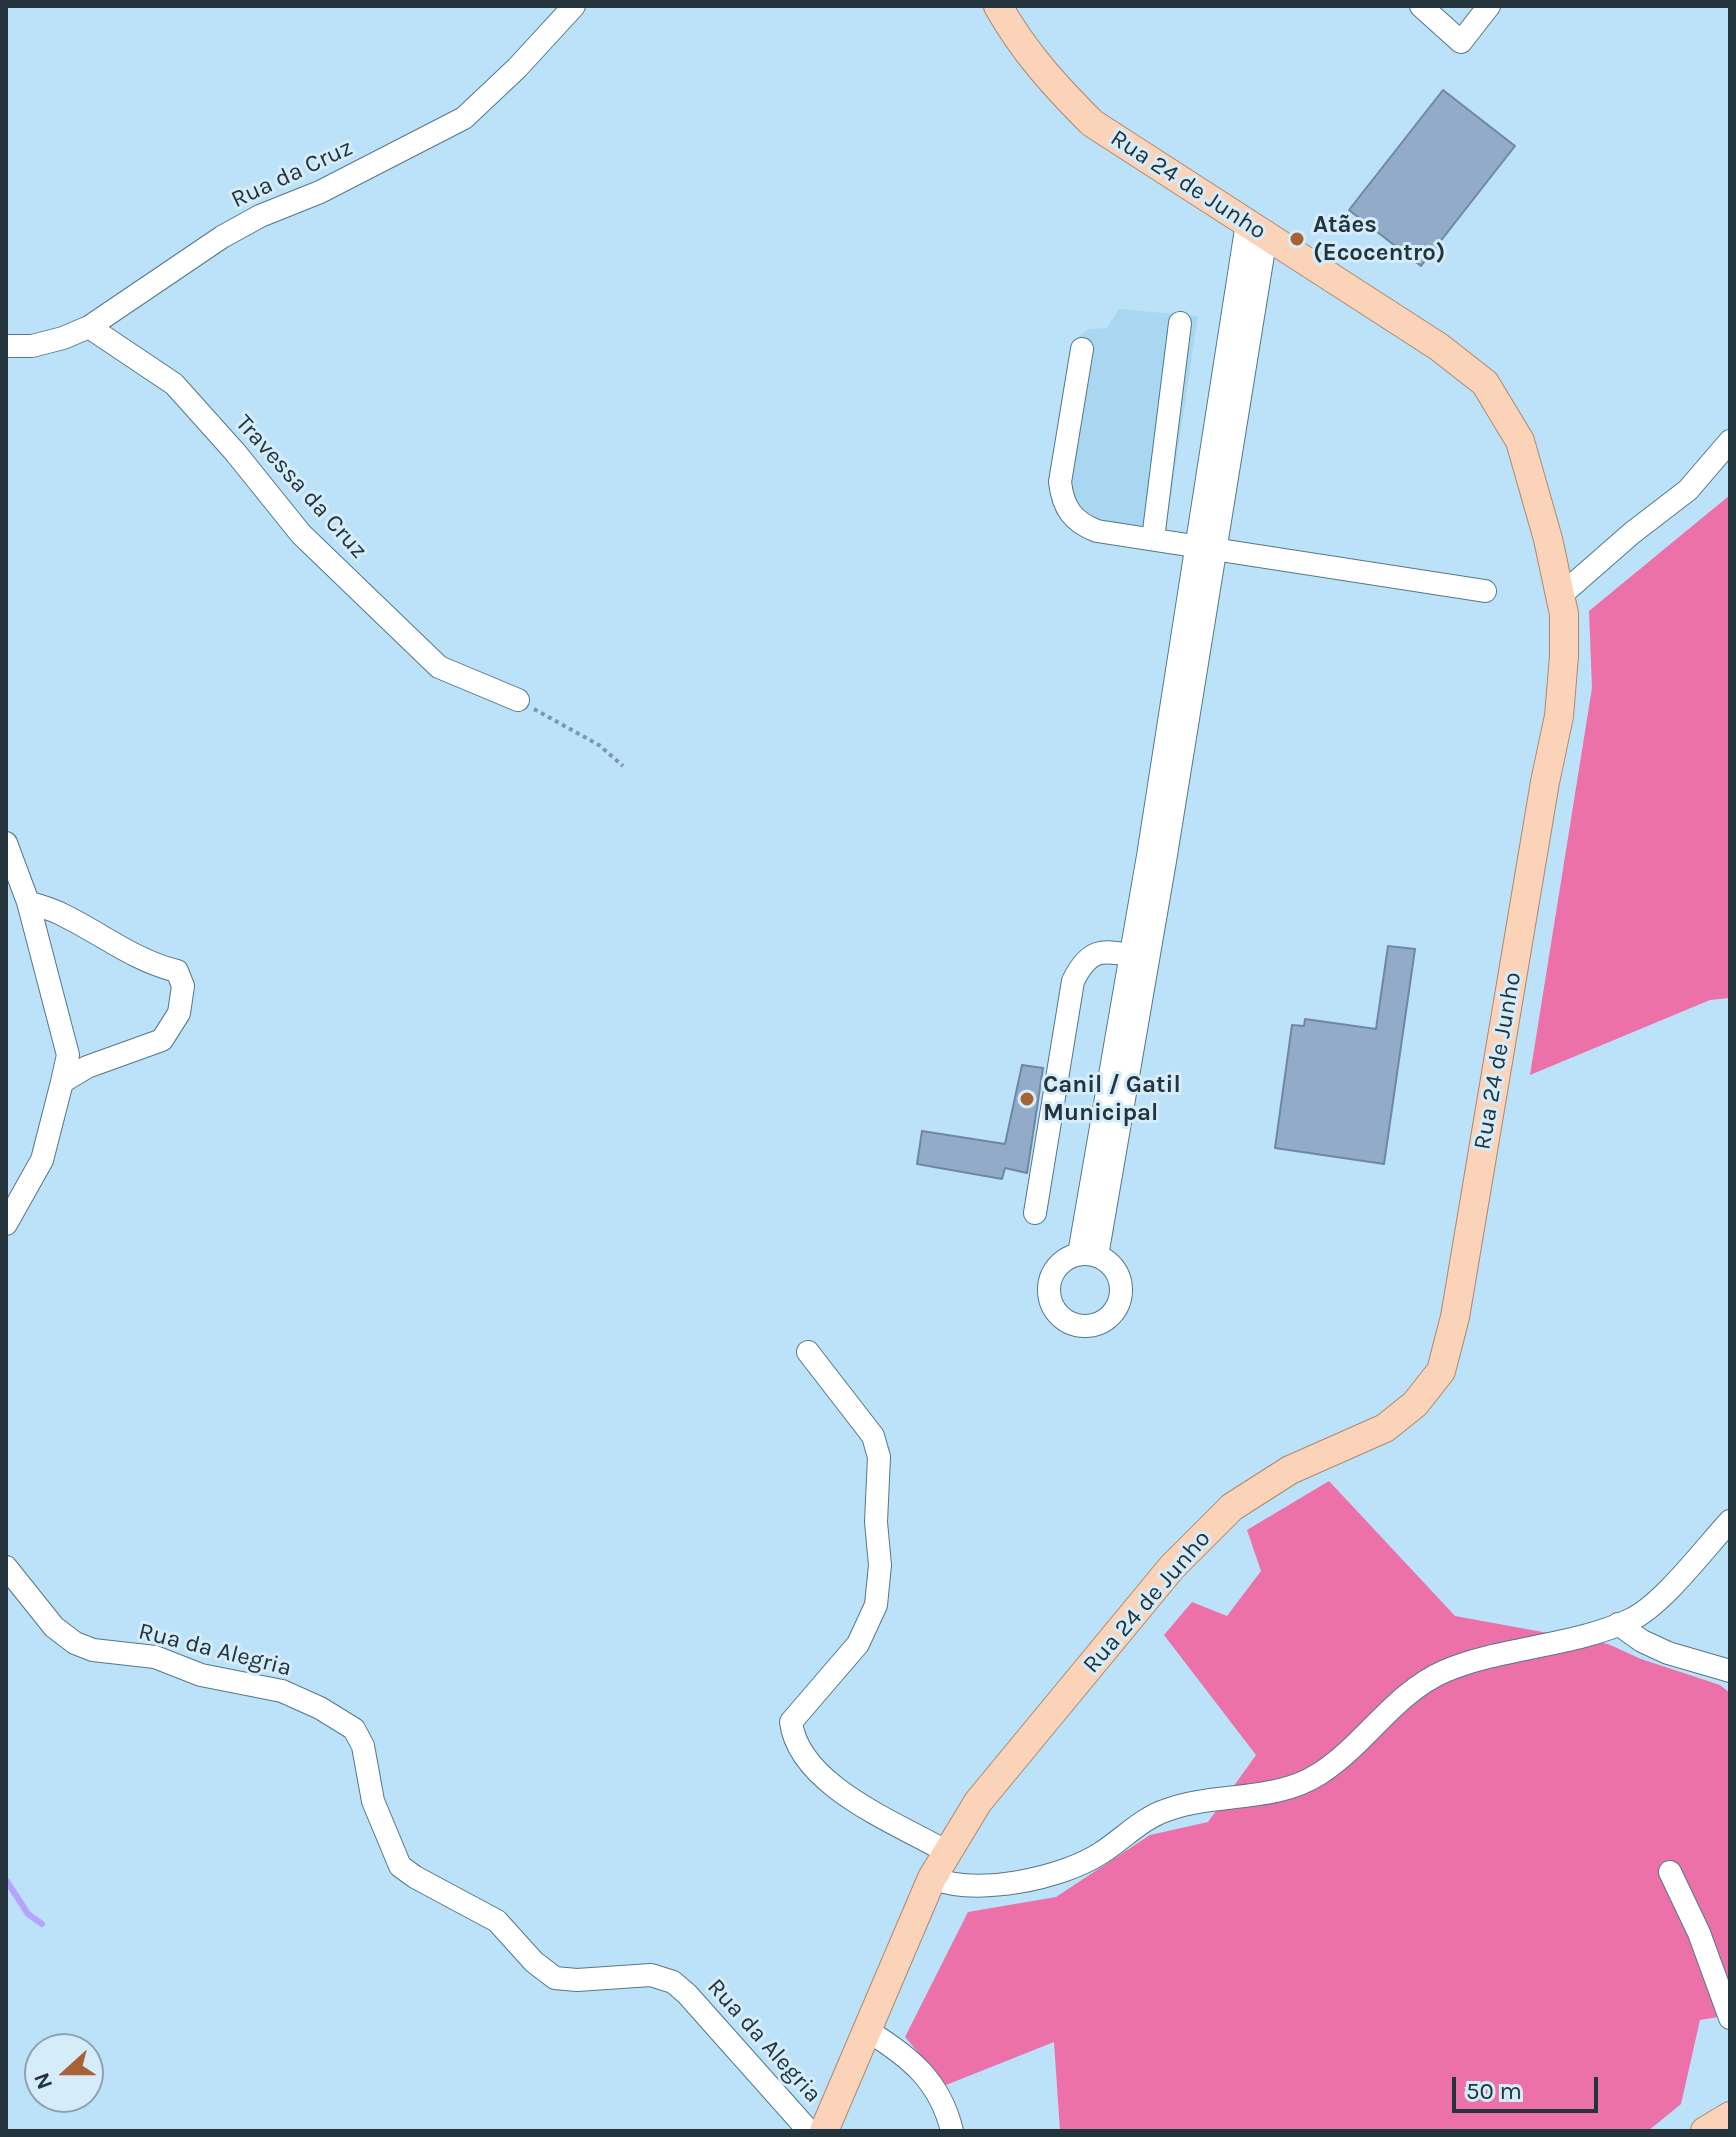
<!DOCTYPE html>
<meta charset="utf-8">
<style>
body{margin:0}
#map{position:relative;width:1736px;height:2137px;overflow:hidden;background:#bbe2f8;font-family:Karla,sans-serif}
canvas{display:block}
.frame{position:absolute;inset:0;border:8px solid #24343c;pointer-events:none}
.north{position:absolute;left:24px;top:2033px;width:80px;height:80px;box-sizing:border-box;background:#d5ecfa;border:2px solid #8ea2ae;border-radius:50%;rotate:249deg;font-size:22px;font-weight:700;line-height:32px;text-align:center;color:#24343c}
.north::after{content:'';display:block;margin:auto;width:28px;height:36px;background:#a76333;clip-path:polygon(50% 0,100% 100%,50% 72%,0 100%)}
.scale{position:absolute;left:1452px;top:2077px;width:146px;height:36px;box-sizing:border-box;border:4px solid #24343c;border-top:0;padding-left:10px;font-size:24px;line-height:28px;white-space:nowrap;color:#24343c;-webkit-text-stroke:6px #d5ecfa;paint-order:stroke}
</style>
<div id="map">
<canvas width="1736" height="2137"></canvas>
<div class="frame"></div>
<div class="north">N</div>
<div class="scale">50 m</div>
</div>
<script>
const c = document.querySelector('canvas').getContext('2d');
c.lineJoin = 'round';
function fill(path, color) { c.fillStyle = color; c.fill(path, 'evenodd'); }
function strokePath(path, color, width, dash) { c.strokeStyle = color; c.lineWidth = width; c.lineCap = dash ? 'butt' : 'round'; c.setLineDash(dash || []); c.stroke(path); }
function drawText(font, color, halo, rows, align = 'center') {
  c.font = font + ' Karla,sans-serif'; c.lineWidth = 6; c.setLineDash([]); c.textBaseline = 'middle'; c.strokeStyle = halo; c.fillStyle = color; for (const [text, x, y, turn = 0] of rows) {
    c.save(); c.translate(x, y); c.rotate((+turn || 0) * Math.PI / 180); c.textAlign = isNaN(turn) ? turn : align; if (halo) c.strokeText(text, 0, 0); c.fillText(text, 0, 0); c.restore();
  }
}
fill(new Path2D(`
 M 1119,309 L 1198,316 L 1163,549 L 1089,538 L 1066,526 L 1053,504 L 1050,482 L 1074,340 L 1089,329 L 1107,328 Z`), '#a9d7f2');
fill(new Path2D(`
 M 1730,495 L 1730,998 L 1710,1000 L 1530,1075 L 1592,688 L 1589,611 Z
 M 1329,1481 L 1455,1616 L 1608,1644 L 1641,1659 L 1720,1685 L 1730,1693 L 1730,2015 L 1700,2020 L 1681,2104 L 1648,2131 L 1060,2131 L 1054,2042 L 946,2085 L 905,2037 L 968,1912 L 1056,1897 L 1150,1835 L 1208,1822 L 1256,1755 L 1164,1635 L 1192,1602 L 1227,1616 L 1261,1571 L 1247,1530 Z`), '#eb71a8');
strokePath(new Path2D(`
 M 6,1880 L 28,1914 L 42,1924`), '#b7a3fe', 6);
const building = new Path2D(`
 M 1443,90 L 1515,146 L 1421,266 L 1349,210 Z
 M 1388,946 L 1415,949 L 1384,1164 L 1275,1148 L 1292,1025 L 1304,1026 L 1305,1019 L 1376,1029 Z
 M 1022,1065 L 1043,1068 L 1027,1173 L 1005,1168 L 1002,1179 L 917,1164 L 922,1131 L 1005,1144 Z`);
fill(building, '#92abc9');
strokePath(building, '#7087a3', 2);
const minor = new Path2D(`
 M 1421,6 L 1461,42 L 1489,6
 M 89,327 L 174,384 L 235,452 L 301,534 L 439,667 L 518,700
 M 6,346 L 32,346 L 63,338 L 89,327 L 222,237 L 260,216 L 320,192 L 464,118 L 517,68 L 574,6
 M 1082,349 L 1060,482 C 1063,508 1073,522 1097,531 L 1485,591
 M 1153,539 L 1180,323
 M 1560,596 L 1632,533 L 1688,490 L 1730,441
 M 6,843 L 28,902 C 39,906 52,909 63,915 C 102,934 135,961 177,971 L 183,986 L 179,1013 L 162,1040 L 87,1067 L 62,1082 L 42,1160 L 6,1224
 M 28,902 L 68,1055 L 62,1082
 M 1035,1213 L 1073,981 C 1092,943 1106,952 1143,957
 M 1079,1254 L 1148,856 L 1247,223
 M1049 1290a36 36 0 1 1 72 0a36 36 0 1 1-72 0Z
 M 1097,1256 L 1165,861 L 1266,236
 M 808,1352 L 873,1436 L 879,1457 L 876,1522 L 880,1565 L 876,1605 L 858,1644 L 791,1722 C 799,1786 897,1823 947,1852
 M 6,1567 L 54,1627 L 75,1643 L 93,1650 L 155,1657 L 201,1675 L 282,1691 L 320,1708 L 354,1729 L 363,1746 L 373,1801 L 400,1866 L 415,1877 L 497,1921 L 534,1962 L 555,1978 L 577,1980 L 651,1975 L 673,1982 L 687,1994 L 809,2131
 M 1618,1624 L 1642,1641 L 1668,1653 L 1730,1671
 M 1670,1872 L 1699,1933 L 1730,2018
 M 932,1878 C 977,1896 1061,1879 1101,1853 C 1123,1839 1142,1818 1167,1810 C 1215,1792 1274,1803 1319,1774 C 1365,1745 1394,1693 1445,1671 C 1505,1646 1573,1647 1632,1619 C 1663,1604 1705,1548 1730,1521
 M 868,2031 C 910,2057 940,2081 952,2131`);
const major = new Path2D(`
 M 824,2131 L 932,1878 L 978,1802 L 1172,1567 L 1232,1507 L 1290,1470 L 1385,1428 L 1415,1404 L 1441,1371 L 1455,1317 L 1545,782 L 1559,716 L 1564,656 L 1564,614 L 1548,539 L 1520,441 L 1485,383 L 1439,347 L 1092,123 C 1055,86 1024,52 998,6
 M 1705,2131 L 1730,2116`);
strokePath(minor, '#54778c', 24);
strokePath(major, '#ae886e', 30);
strokePath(new Path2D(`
 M 534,709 L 599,745 L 623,766`), '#7b99a9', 4, [4, 4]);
strokePath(minor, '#fff', 22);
strokePath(major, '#fbd3b8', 28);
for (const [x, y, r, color] of [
 [1297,239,8,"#a76333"],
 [1027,1099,8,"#a76333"]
]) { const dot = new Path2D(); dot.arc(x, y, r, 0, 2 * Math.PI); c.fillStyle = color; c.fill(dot); strokePath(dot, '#d5ecfa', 3); }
drawText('24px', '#24343c', '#d5ecfa', [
 ["Rua da Cruz",292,174,-25],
 ["Rua 24 de Junho",1188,185,33],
 ["Travessa da Cruz",301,487,48],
 ["Rua 24 de Junho",1498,1061,-80],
 ["Rua 24 de Junho",1147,1602,-49],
 ["Rua da Alegria",215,1650,14],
 ["Rua da Alegria",764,2041,48]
]);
drawText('bold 24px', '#24343c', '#d5ecfa', [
 ["Atães",1313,225],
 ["(Ecocentro)",1313,253],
 ["Canil / Gatil",1043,1085],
 ["Municipal",1043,1113]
], 'left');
</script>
